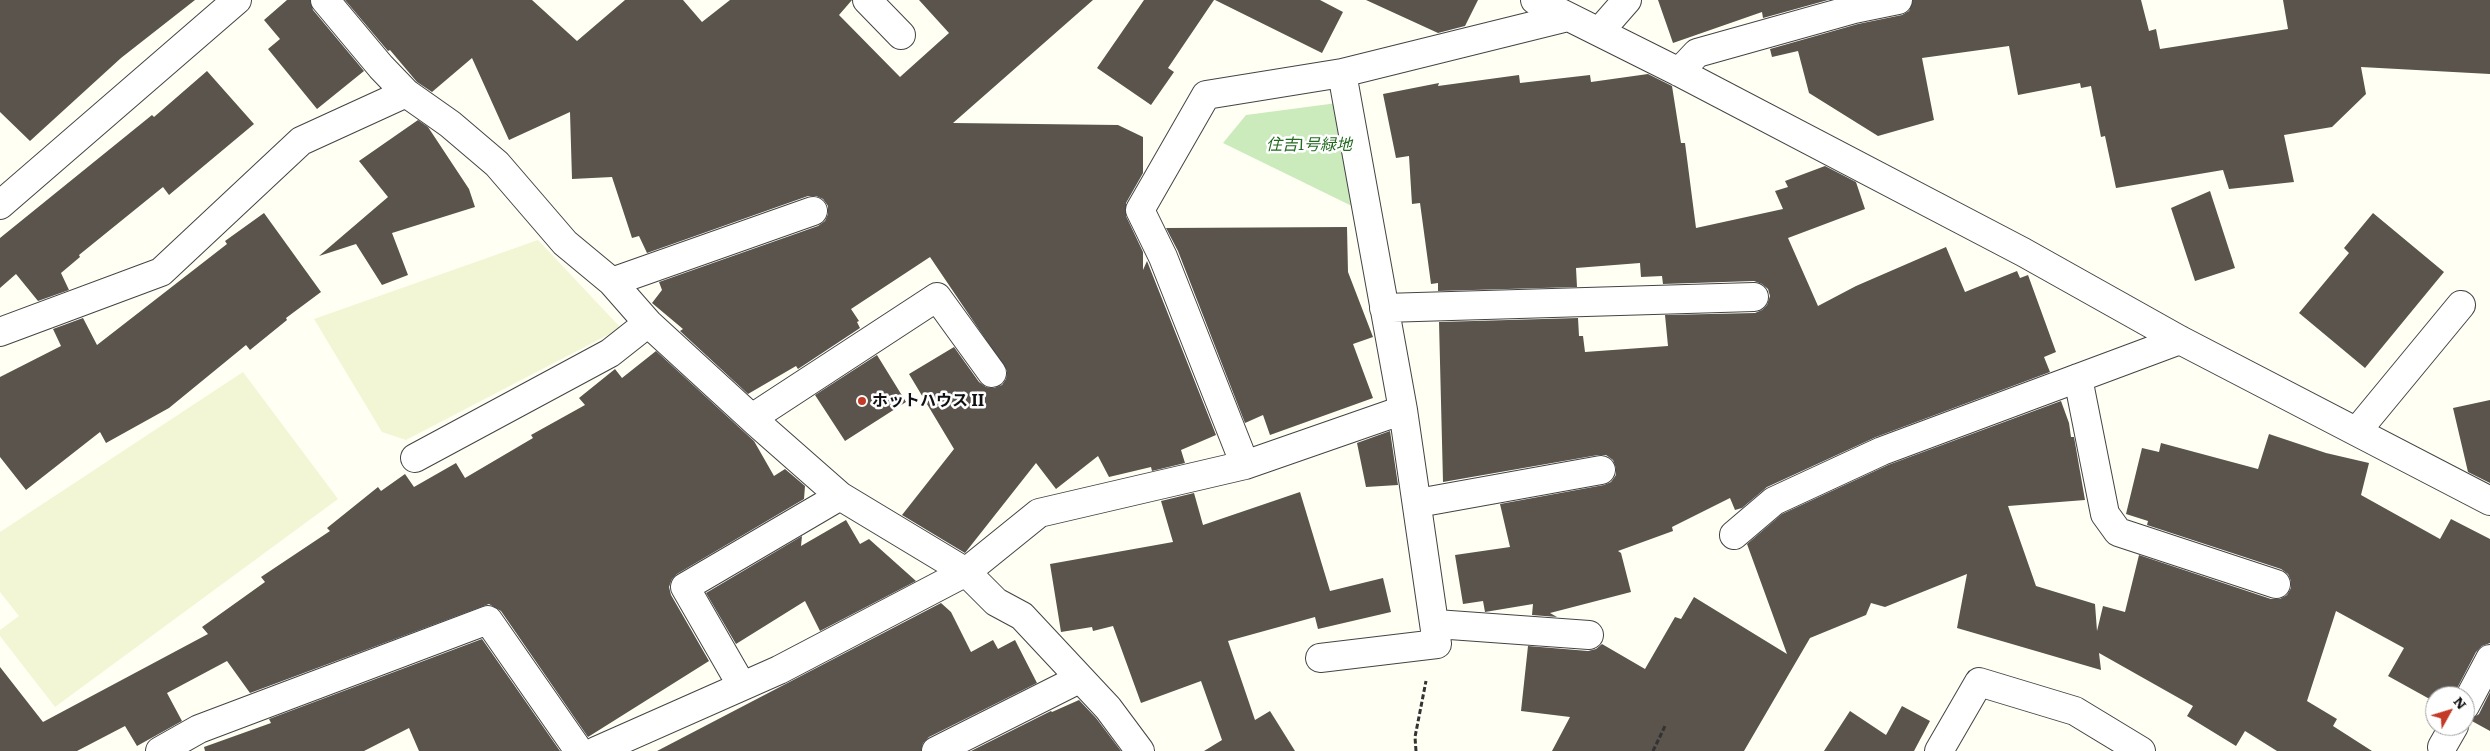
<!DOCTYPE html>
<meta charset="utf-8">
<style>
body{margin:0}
#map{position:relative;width:2490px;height:751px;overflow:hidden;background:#fffff4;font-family:Literata,serif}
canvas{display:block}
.north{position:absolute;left:2425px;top:686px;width:50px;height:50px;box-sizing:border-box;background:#fff;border:1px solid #a0a0a0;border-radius:50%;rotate:51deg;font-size:14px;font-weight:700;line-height:20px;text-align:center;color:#111}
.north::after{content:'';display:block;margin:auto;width:18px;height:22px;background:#c33a27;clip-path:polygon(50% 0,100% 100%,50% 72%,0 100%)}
</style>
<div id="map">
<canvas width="2490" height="751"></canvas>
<div class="north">N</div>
</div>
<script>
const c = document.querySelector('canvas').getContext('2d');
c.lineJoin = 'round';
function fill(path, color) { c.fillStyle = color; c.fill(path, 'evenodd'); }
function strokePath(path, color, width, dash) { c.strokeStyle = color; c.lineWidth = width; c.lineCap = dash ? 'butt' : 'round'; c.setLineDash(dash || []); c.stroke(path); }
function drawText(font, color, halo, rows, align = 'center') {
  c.font = font + ' Literata,"Noto Sans JP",serif'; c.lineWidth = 5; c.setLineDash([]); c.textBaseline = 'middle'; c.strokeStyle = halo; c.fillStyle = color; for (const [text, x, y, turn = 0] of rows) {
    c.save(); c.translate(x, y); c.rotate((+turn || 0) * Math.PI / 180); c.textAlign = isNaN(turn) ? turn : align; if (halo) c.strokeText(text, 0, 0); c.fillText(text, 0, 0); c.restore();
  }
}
fill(new Path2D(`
 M 538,240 L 621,328 L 406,440 L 382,432 L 314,319 Z
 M 243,372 L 338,499 L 55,707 L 0,636 L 0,630 L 19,616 L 0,592 L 0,532 Z`), '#f3f6d4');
fill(new Path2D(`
 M 1337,103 L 1360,210 L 1223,143 L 1246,115 Z`), '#ccebbd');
fill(new Path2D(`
 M 0,0 L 195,0 L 121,58 L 30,141 L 0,112 Z
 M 287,0 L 310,0 L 313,10 L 364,71 L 317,109 L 268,49 L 280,39 L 264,20 Z
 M 345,0 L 532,0 L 577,41 L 625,0 L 683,0 L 702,22 L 730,0 L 852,0 L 839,15 L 900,77 L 949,33 L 919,0 L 1093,0 L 953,123 L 1118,125 L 1143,137 L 1143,173 L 1126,203 L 1126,216 L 1143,252 L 1143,270 L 1147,261 L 1216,435 L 1181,450 L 1185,463 L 1152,471 L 1151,467 L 1109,477 L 1098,456 L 1056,489 L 1036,463 L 965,553 L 902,515 L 954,449 L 909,374 L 954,347 L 979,382 L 986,387 L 994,388 L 1002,385 L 1006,379 L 1007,371 L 930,257 L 851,309 L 859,321 L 857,322 L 860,328 L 798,369 L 796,366 L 748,394 L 680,331 L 683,329 L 652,303 L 662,290 L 659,282 L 818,226 L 825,221 L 828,214 L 828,206 L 823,199 L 816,196 L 808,196 L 647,253 L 639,236 L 632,238 L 612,177 L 572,179 L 570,112 L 509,140 L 472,58 L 432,92 L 417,82 L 390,50 L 388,51 Z
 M 1144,0 L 1214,0 L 1168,68 L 1174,72 L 1151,105 L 1097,68 Z
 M 1215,0 L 1320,0 L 1343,12 L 1322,53 Z
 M 1366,0 L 1478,0 L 1465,26 L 1438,33 Z
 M 1658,0 L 1828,0 L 1763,18 L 1762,12 L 1673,43 Z
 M 1913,0 L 2141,0 L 2149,31 L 2156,29 L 2160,49 L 2288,29 L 2283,0 L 2490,0 L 2490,74 L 2361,67 L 2366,94 L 2332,127 L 2284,135 L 2294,182 L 2229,189 L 2223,170 L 2116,188 L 2105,136 L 2101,137 L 2091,86 L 2081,88 L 2080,83 L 2018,95 L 2009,46 L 1922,58 L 1934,120 L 1878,136 L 1809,93 L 1798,51 L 1772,57 L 1770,49 L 1858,24 L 1902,15 L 1909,11 Z
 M 207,71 L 254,124 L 169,195 L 163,187 L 79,255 L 80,257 L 61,273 L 69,290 L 38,301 L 16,274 L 0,288 L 0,238 L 152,115 L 154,117 Z
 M 1648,74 L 1672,86 L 1681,143 L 1685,143 L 1696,228 L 1783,209 L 1775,191 L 1788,187 L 1785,181 L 1825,166 L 1856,182 L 1865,209 L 1788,238 L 1818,306 L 1856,286 L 1946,247 L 1965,292 L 2017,271 L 2020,278 L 2028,275 L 2056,352 L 2044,357 L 2050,372 L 1876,437 L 1767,487 L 1742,508 L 1735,510 L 1730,498 L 1672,527 L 1673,531 L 1618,551 L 1621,553 L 1631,592 L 1550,613 L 1557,617 L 1532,615 L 1533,604 L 1485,612 L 1483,601 L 1463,604 L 1455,555 L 1510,547 L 1500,504 L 1604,485 L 1611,482 L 1616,475 L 1616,468 L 1613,460 L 1606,455 L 1598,455 L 1443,482 L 1439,322 L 1578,318 L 1579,336 L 1583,336 L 1585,352 L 1668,346 L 1665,315 L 1755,313 L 1762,310 L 1767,305 L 1770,296 L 1768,289 L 1762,284 L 1754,281 L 1663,284 L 1662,276 L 1641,277 L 1640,263 L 1576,268 L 1577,287 L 1438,291 L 1438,283 L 1431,284 L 1420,203 L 1412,204 L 1409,156 L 1396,158 L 1383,94 L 1439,83 L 1438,86 L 1519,75 L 1520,83 L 1590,75 L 1591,82 Z
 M 418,120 L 428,127 L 469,189 L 475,207 L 392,233 L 408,275 L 382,285 L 356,244 L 319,256 L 388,197 L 359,161 Z
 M 2210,191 L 2235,268 L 2195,281 L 2171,208 Z
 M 264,213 L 321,292 L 286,318 L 287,320 L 250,350 L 246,345 L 169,408 L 106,443 L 100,432 L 26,490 L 0,457 L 0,377 L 61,346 L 53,329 L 83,318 L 97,345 L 227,244 L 225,241 Z
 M 2373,213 L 2444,272 L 2365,368 L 2299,313 L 2349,253 L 2344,248 Z
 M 1347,227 L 1348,272 L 1373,337 L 1353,344 L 1373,398 L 1270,435 L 1263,415 L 1245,423 L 1178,251 L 1166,228 Z
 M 656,351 L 754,441 L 774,476 L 785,469 L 805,486 L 804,499 L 677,574 L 672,579 L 669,587 L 671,595 L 709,661 L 588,737 L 501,611 L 489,604 L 250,693 L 227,661 L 167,693 L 182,721 L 137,746 L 125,726 L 77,751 L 0,751 L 0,667 L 43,722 L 208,634 L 202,627 L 265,582 L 261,577 L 330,531 L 327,528 L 378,487 L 381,491 L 405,474 L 414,487 L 456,463 L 465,478 L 533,438 L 531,435 L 585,405 L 579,398 L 615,369 L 622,378 Z
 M 877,355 L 906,402 L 845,441 L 815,395 Z
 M 2490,400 L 2490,483 L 2468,472 L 2453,408 Z
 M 2061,401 L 2069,423 L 2071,437 L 2074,437 L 2085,500 L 2008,506 L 2036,586 L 2095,604 L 2097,631 L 2103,606 L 2125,612 L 2139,555 L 2271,599 L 2280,599 L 2287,595 L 2291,588 L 2291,581 L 2288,574 L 2281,569 L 2147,525 L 2148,521 L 2126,514 L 2142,448 L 2159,452 L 2161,443 L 2258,469 L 2269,434 L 2326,453 L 2369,463 L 2361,495 L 2440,539 L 2451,519 L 2490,539 L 2490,643 L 2482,646 L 2476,652 L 2453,696 L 2435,696 L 2435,702 L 2388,676 L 2404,648 L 2336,611 L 2307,701 L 2337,719 L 2333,726 L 2372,751 L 2277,751 L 2245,731 L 2236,746 L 2187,716 L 2193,706 L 2099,653 L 2101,670 L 1957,628 L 1967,574 L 1885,607 L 1871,603 L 1866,615 L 1810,638 L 1744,751 L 1552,751 L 1570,717 L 1521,711 L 1528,646 L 1588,651 L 1596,649 L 1602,644 L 1645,669 L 1675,617 L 1681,619 L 1694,597 L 1787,654 L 1747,544 L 1782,514 L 1888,465 Z
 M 1390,431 L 1398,485 L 1366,487 L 1357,443 Z
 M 1300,492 L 1330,591 L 1383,578 L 1391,612 L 1318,629 L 1315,617 L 1228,641 L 1255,720 L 1270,711 L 1295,751 L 1204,751 L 1222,740 L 1201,681 L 1141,703 L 1113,626 L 1093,631 L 1092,627 L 1061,632 L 1050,564 L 1173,542 L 1161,501 L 1194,493 L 1203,525 Z
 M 846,520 L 860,544 L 869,539 L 916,581 L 820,631 L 805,601 L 736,644 L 706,593 L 802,536 L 801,546 Z
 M 941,603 L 951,612 L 971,652 L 993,640 L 998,649 L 1015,640 L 1037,683 L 929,737 L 923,743 L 921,751 L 657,751 Z
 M 482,639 L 560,751 L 419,751 L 409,728 L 364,751 L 205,751 L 204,747 L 271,723 L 269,719 Z
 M 2490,692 L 2490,731 L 2470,720 L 2479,714 Z
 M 1079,700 L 1096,718 L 1121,751 L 971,751 L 1051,711 L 1052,712 Z
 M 1902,706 L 1930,721 L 1914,751 L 1824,751 L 1850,711 L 1886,735 Z`), '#5a544d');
const minor = new Path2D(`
 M 325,0 L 381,67 L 406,93 L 450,124 L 497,164 L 565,243 L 612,282 L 648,323 L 757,423 L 840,496 L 966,572 L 996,602 L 1022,616 L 1108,708 L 1140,751
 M 867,0 L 901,35
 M 1535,0 L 1679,72 L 2023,252 L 2180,340 L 2490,501
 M 1599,32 L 1627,0
 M 1679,72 L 1697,53 L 1854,9 L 1898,0
 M 0,205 L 237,0
 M 612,282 L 813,211
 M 1384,308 L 1754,297
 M 0,332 L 161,272 L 301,141 L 406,93
 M 2078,378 L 2105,514 L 2118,532 L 2276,584
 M 752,418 L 937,297 L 992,373
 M 2357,431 L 2461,305
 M 415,458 L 610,353 L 648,323
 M 1245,465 L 1163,257 L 1140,210 L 1206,95 L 1342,73 L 1568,17
 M 1418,503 L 1601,470
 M 1734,535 L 1774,501 L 1882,451 L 2180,340
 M 1436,624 L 1589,635
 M 1320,658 L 1437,644 L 1403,410 L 1342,73
 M 742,686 L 685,587 L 840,496
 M 2465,706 L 2490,659
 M 2442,747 L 2454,726
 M 160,751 L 199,729 L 488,620 L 579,751
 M 596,751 L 779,670 L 966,572 L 1039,513 L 1245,465 L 1403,410
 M 936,751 L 1079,679
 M 1939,751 L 1979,682 L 2075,711 L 2141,751`);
strokePath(minor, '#444', 30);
strokePath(new Path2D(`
 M 1416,751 L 1415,737 L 1426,681
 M 1653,751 L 1666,724`), '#333', 3, [5, 2.5]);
strokePath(minor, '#fff', 28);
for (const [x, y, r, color] of [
 [862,401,5,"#c33a27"]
]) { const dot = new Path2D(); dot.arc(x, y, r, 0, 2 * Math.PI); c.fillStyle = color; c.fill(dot); strokePath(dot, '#fff', 2); }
drawText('italic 16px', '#226a1f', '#fff', [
 ["住吉1号緑地",1309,145]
]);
drawText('bold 16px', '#111', '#fff', [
 ["ホットハウス II",872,401]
], 'left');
</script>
